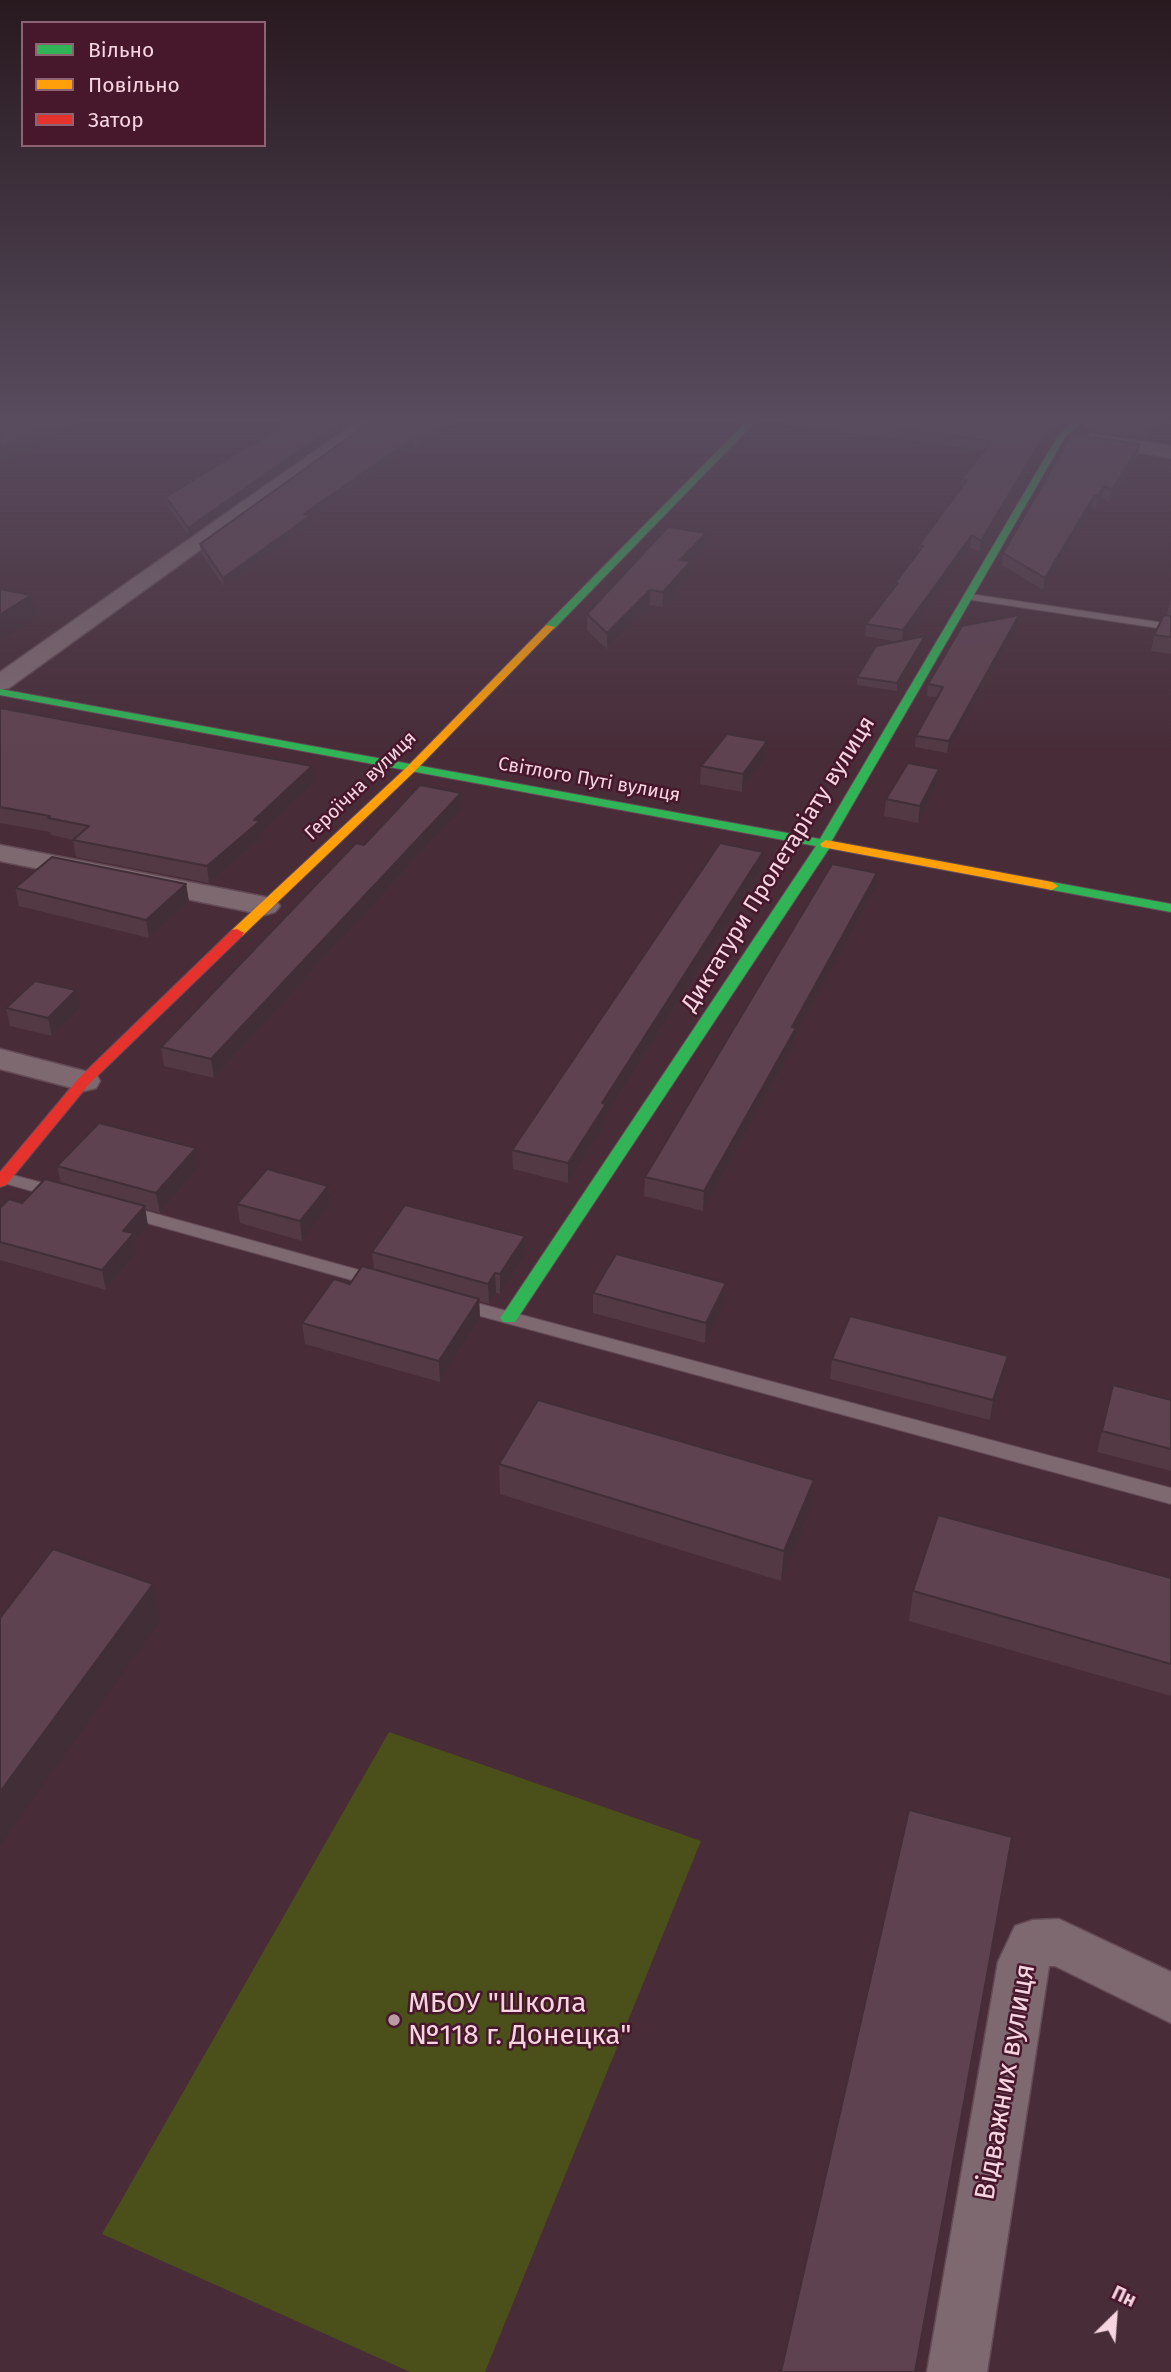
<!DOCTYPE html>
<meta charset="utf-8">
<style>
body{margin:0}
#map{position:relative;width:1171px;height:2372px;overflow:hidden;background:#482d38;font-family:"Fira Sans",sans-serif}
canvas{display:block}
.legend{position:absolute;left:21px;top:21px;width:245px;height:126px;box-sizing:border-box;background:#47172c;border:2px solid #8d6374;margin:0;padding:9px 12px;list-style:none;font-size:21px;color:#f6d5e0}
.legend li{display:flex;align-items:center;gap:14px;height:35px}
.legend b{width:35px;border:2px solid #8d6374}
.north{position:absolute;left:1080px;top:2281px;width:70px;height:70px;-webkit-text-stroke:5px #47172c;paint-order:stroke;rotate:25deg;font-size:19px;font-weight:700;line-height:28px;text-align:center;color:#f6d5e0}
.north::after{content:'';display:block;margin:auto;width:24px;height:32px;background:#f6d5e0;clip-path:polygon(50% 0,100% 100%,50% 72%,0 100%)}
</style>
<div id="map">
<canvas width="1171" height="2372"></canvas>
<ul class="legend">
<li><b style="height:9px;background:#30b455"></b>Вільно</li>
<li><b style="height:9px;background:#ff9f0a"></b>Повільно</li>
<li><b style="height:9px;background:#e5322d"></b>Затор</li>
</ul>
<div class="north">Пн</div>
</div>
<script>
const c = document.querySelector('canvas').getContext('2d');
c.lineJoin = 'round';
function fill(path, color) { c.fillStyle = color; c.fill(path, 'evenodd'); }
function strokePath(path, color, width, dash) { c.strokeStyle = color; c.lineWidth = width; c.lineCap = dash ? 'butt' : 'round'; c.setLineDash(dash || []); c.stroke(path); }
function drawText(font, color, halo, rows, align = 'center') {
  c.font = font + ' "Fira Sans",sans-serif'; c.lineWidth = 5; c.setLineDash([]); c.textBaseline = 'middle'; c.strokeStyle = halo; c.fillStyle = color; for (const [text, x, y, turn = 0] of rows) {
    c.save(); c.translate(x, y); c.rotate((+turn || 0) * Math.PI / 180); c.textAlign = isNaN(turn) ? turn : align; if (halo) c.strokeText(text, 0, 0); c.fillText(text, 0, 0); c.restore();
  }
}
fill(new Path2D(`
 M 389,1732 L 701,1841 L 485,2372 L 410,2372 L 102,2234 Z`), '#4b4f1a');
const lane = new Path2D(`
 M 970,594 L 1171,624 L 1171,630 L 966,599 L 966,595 Z
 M 5,1173 L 66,1189 L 69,1193 L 60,1199 L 0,1182 L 0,1174 Z
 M 124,1205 L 384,1277 L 386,1281 L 384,1285 L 377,1287 L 118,1215 L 115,1211 Z
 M 458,1298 L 1171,1488 L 1171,1504 L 451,1308 L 449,1304 L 451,1300 Z`);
const street = new Path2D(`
 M 359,420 L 380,420 L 9,688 L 0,690 L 0,672 Z
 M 1091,434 L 1171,446 L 1171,458 L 1084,444 L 1081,440 Z
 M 0,845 L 265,897 L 275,900 L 280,906 L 275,912 L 265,915 L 0,861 Z
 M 0,1049 L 96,1074 L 100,1081 L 96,1088 L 84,1091 L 0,1069 Z
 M 1059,1919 L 1171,1972 L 1171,2023 L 1055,1966 L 1049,1966 L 987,2372 L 927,2372 L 998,1962 L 1015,1926 L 1033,1920 Z`);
const fast = new Path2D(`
 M 748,420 L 757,420 L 554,629 L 546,629 L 546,625 Z
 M 1074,420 L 1083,420 L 1065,437 L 831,842 L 832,844 L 515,1322 L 503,1322 L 500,1318 L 503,1314 L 816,846 L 0,695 L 0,689 L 820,839 L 1058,436 Z
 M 1052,882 L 1171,904 L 1171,912 L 1047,889 L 1046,886 Z`);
const slow = new Path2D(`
 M 546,625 L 555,627 L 415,771 L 242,936 L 232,936 L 232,930 L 407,767 Z
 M 826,840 L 1052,882 L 1058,886 L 1052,890 L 822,847 L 820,844 Z`);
const jam = new Path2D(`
 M 237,929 L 244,933 L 242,936 L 89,1084 L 6,1185 L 0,1187 L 0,1172 L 79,1078 L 232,930 Z`);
strokePath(lane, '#644b56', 2);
strokePath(street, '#644b56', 3);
strokePath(fast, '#644b56', 2);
strokePath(slow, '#644b56', 2);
strokePath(jam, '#644b56', 2);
fill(lane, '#7f6971');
fill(street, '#7f6971');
fill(fast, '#30b455');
fill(slow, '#ff9f0a');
fill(jam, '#e5322d');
fill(new Path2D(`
 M 373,420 L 455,420 L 419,447 L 413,446 L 311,518 L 311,524 L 224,586 L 201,553 L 200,544 Z
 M 787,420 L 1065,420 L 1050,435 L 980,552 L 970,547 L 903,641 L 924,645 L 897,691 L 857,685 L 857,677 L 898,642 L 865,636 L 866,624 L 894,588 L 895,583 L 918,552 L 919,545 L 961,489 L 962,479 L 985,450 L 786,425 Z
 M 1084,420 L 1171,420 L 1171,424 L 1159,422 L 1148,440 L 1083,430 Z
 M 255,444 L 189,536 L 167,505 L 166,497 Z
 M 1138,456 L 1110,502 L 1102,498 L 1096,508 L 1092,507 L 1043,590 L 1002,565 L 1003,553 Z
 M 706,533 L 705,549 L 690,564 L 690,577 L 663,607 L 650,605 L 607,649 L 587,630 L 587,614 Z
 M 1171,600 L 1171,654 L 1151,651 L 1154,635 L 1167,615 L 1169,605 Z
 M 1019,615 L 1018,626 L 947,753 L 915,747 L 916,736 L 937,697 L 927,696 L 928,684 Z
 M 0,708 L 314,783 L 262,832 L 262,838 L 209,883 L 76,857 L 73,840 L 51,835 L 50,832 L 0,823 Z
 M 766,758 L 742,792 L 700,784 L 701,766 Z
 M 939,769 L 937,786 L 918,823 L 884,816 L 886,799 Z
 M 461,810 L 214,1078 L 164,1066 L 161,1047 L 364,845 Z
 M 762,869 L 606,1116 L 606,1124 L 568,1183 L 513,1169 L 512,1150 Z
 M 877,873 L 875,891 L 795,1037 L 794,1046 L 703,1211 L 644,1196 L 645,1177 Z
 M 186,884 L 189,902 L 149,938 L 19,906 L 15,888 Z
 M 6,1008 L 80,1009 L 52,1036 L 10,1026 Z
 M 57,1166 L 199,1168 L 160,1213 L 145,1209 L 148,1226 L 135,1241 L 137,1253 L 106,1290 L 0,1260 L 0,1208 L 22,1203 L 61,1183 Z
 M 328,1186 L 330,1206 L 302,1241 L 240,1223 L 237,1204 Z
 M 525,1236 L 525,1256 L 500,1294 L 496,1293 L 489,1304 L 479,1301 L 480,1319 L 440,1382 L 305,1344 L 302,1323 L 350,1284 L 374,1269 L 372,1252 Z
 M 726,1283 L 725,1303 L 705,1343 L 593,1313 L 593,1293 Z
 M 1008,1356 L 1004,1376 L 990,1420 L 830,1379 L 832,1359 Z
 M 1113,1385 L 1171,1400 L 1171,1471 L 1097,1452 Z
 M 499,1464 L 811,1510 L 781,1581 L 500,1494 Z
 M 1171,1578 L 1171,1696 L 909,1621 L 913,1591 Z`), '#523944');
fill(new Path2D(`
 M 52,420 L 80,420 L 0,463 L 0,448 Z
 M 343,420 L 355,420 L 189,536 L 188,528 Z
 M 444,420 L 455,420 L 419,447 L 418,439 Z
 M 1055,420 L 1065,420 L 1050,435 L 980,552 L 981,541 L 1051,424 Z
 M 1155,420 L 1159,420 L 1159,422 L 1148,440 L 1150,429 Z
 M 413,438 L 413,446 L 311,518 L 311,524 L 224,586 L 223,578 L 304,514 Z
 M 1140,444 L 1138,456 L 1110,502 L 1112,490 Z
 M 1104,486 L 1102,498 L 1096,508 L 1098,496 Z
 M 1094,496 L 1092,507 L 1043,590 L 1045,578 Z
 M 706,533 L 705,549 L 690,564 L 690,577 L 663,607 L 663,592 L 680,560 Z
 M 972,535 L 970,547 L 902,643 L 903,630 Z
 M 650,590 L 650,605 L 607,649 L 607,633 Z
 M 31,595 L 35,617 L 0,641 L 0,615 Z
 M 1019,615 L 1018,626 L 947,753 L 949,741 Z
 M 925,636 L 924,645 L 897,691 L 897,683 Z
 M 767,741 L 766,758 L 742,792 L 743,774 Z
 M 312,766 L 314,783 L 262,832 L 262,838 L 209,883 L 207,866 L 254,820 Z
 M 939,769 L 937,786 L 918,823 L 920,806 Z
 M 461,793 L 461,810 L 214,1078 L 211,1059 Z
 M 763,852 L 762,869 L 606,1116 L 606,1124 L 568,1183 L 568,1163 L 602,1103 Z
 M 877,873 L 875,891 L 795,1037 L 794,1046 L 703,1211 L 704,1191 L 792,1027 Z
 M 186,884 L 189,902 L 149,938 L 146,920 Z
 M 76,990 L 80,1009 L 52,1036 L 48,1018 Z
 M 196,1148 L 199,1168 L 160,1213 L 156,1193 Z
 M 328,1186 L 330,1206 L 302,1241 L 300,1221 Z
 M 145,1206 L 148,1226 L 135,1241 L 137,1253 L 106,1290 L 102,1270 L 123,1231 Z
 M 525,1236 L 525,1256 L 500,1294 L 500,1274 Z
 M 495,1273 L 496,1293 L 489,1304 L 488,1284 Z
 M 726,1283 L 725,1303 L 705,1343 L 706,1323 Z
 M 479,1299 L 480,1319 L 440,1382 L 439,1361 Z
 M 1008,1356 L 1004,1376 L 990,1420 L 993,1400 Z
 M 814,1480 L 811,1510 L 781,1581 L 784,1551 Z
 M 153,1584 L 160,1621 L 0,1845 L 0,1792 Z`), '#422e37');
const building = new Path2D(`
 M 0,420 L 52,420 L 0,448 Z
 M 293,420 L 343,420 L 188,528 L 166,497 L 252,444 L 255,444 Z
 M 373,420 L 444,420 L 418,439 L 413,438 L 304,514 L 311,515 L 223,578 L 200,544 Z
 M 830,420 L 1055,420 L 1051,424 L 981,541 L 972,535 L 903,630 L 866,624 L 898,583 L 895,583 L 923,546 L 919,545 L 967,480 L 962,479 L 992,441 Z
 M 1085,420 L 1155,420 L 1150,429 Z
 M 1072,434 L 1140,444 L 1112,490 L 1104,486 L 1098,496 L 1094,496 L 1045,578 L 1003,553 Z
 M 668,527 L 706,533 L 680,560 L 691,561 L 663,592 L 650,590 L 607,633 L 587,614 Z
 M 0,589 L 31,595 L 0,615 Z
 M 1019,615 L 949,741 L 916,736 L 943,687 L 928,684 L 962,626 Z
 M 1164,615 L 1171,616 L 1171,637 L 1154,635 Z
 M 925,636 L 897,683 L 857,677 L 876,646 Z
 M 0,708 L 312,766 L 254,820 L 260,821 L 207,866 L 73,840 L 89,826 L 48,818 L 50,816 L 0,807 Z
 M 727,734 L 767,741 L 743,774 L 701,766 Z
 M 908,763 L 939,769 L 920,806 L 886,799 Z
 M 420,785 L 461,793 L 211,1059 L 161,1047 L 356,843 L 364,845 Z
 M 720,843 L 763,852 L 602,1103 L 606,1104 L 568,1163 L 512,1150 Z
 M 52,857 L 186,884 L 146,920 L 15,888 Z
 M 832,864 L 877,873 L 792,1027 L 796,1028 L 704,1191 L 645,1177 Z
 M 35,981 L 76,990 L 48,1018 L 6,1008 Z
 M 99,1123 L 196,1148 L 156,1193 L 57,1166 Z
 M 267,1169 L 328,1186 L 300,1221 L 237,1204 Z
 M 45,1179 L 145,1206 L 123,1231 L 134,1233 L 102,1270 L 0,1242 L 0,1208 L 9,1199 L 22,1203 Z
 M 405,1205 L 525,1236 L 500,1274 L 495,1273 L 488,1284 L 372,1252 Z
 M 616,1254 L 726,1283 L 706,1323 L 593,1293 Z
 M 362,1266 L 479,1299 L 439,1361 L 302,1323 L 334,1279 L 350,1284 Z
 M 850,1316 L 1008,1356 L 993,1400 L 832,1359 Z
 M 1113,1385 L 1171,1400 L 1171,1449 L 1102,1431 Z
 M 538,1400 L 814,1480 L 784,1551 L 499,1464 Z
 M 938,1515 L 1171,1578 L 1171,1664 L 913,1591 Z
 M 53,1549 L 153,1584 L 0,1792 L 0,1618 Z
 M 909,1810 L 1012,1837 L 915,2372 L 781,2372 Z`);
fill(building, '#5f424f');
strokePath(building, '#422e37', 2);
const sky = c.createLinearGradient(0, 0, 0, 752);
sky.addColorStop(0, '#28191f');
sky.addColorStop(0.56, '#584c5e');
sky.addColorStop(1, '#584c5e00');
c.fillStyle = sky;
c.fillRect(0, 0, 1171, 752);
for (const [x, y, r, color] of [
 [394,2020,7,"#b99aa5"]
]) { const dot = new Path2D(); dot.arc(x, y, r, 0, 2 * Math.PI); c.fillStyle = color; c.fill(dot); strokePath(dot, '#47172c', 2.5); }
drawText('19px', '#f6d5e0', '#47172c', [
 ["Світлого Путі вулиця",589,780,10],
 ["Героїчна вулиця",361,786,-44]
]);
drawText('23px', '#f6d5e0', '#47172c', [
 ["Диктатури Пролетаріату вулиця",779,864,-58]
]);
drawText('28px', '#f6d5e0', '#47172c', [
 ["МБОУ \"Школа",408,2004],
 ["№118 г. Донецка\"",408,2036]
], 'left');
drawText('28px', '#f6d5e0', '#47172c', [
 ["Відважних вулиця",1006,2082,-80]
]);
</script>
